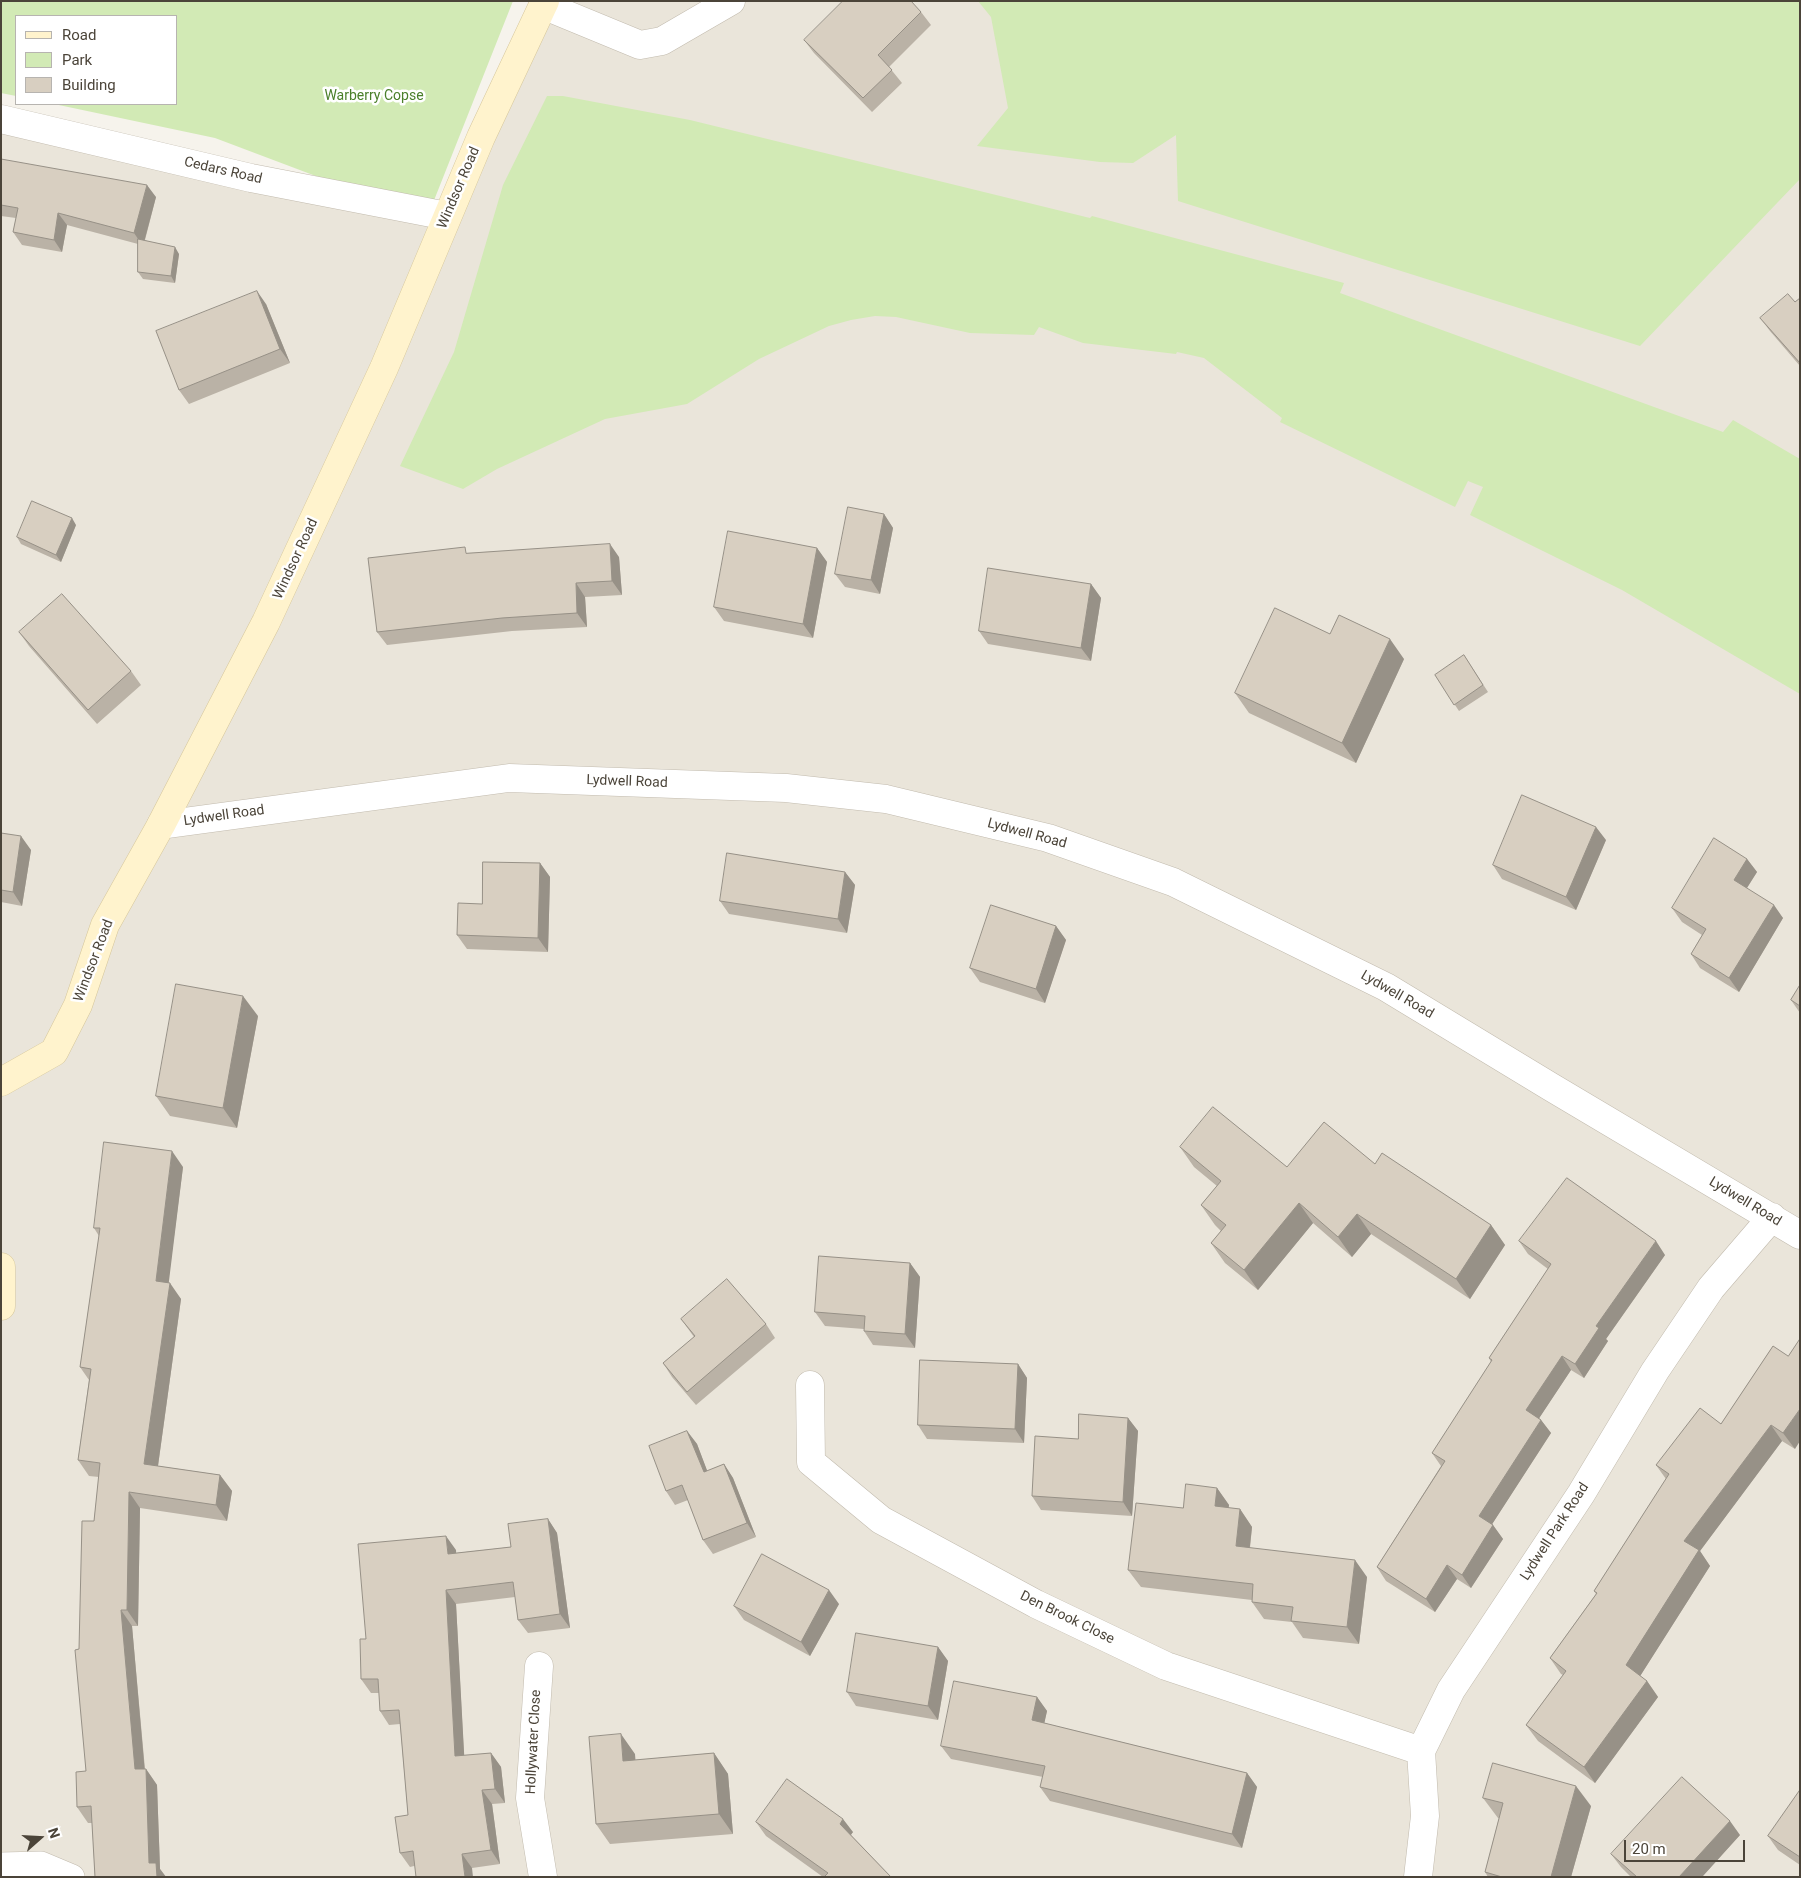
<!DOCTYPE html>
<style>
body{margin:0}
#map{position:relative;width:1801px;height:1878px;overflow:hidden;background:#f6f3ec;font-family:Roboto,sans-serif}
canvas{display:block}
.frame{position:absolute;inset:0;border:2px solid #4b4439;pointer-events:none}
.legend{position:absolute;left:15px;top:15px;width:162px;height:90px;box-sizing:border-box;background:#fff;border:1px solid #b7b4b0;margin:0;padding:6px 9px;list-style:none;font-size:15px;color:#4b4439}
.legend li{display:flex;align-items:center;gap:10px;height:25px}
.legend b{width:25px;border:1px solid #b7b4b0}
.north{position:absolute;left:15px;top:1813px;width:50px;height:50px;-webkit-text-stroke:4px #fff;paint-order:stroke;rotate:71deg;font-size:14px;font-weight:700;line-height:20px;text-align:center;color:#4b4439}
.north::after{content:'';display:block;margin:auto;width:18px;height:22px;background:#4b4439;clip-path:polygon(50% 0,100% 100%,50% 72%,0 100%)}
.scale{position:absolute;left:1624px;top:1840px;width:121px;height:22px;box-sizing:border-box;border:2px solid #4b4439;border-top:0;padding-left:6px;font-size:15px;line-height:18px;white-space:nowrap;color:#4b4439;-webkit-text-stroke:4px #fff;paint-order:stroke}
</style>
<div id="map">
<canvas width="1801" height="1878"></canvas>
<div class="frame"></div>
<ul class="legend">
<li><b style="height:6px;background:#fff3cd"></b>Road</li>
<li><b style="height:14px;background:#d2eab5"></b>Park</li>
<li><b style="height:14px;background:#d8cfc1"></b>Building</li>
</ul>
<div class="north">N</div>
<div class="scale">20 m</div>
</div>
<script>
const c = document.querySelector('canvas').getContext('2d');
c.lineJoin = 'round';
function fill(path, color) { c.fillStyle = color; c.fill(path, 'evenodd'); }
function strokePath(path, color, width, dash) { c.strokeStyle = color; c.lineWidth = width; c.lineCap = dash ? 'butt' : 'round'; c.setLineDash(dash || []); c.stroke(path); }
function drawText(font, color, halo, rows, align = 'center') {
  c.font = font + ' Roboto,sans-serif'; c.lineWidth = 5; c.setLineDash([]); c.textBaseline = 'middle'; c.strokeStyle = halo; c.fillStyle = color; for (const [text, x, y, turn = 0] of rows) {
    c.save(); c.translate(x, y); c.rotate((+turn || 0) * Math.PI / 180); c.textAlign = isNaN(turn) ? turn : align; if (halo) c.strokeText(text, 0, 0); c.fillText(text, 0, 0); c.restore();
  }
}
fill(new Path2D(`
 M 545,1 L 1800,1 L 1800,1877 L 1,1877 L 1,119 L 447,216 Z`), '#eae5da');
fill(new Path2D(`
 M 1,1 L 513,1 L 427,218 L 215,138 L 54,104 L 176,104 L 176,16 L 16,16 L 16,96 L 1,93 Z
 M 978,1 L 1800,1 L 1800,179 L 1640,346 L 1178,201 L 1176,135 L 1133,163 L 1100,162 L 977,146 L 1008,108 L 991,17 Z
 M 547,96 L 563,96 L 690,120 L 1090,218 L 1092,216 L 1344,283 L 1340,293 L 1723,432 L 1733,420 L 1800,459 L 1800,694 L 1622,590 L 1470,515 L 1483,487 L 1468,481 L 1455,507 L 1280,422 L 1282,418 L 1204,358 L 1177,352 L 1176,354 L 1083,343 L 1039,327 L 1034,335 L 970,333 L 896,317 L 875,316 L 851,320 L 829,326 L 759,359 L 687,404 L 605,419 L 497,469 L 463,489 L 400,466 L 454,352 L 503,185 Z`), '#d2eab5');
const lane = new Path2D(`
 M 1,1865 L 41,1864 L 72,1877`);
const street = new Path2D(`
 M 543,5 L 640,45 L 662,41 L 731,1
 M 1,119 L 251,178 L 447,216
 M 161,825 L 509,778 L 786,788 L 886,799 L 1048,838 L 1173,882 L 1386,987 L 1551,1087 L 1800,1235
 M 810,1385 L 811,1462 L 881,1520 L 1036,1604 L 1166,1666 L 1421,1751
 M 539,1666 L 530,1798 L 543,1877
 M 1418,1877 L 1425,1816 L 1421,1751 L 1451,1690 L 1581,1494 L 1655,1371 L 1711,1288 L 1772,1217`);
const secondary = new Path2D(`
 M 1,1082 L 54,1052 L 78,1005 L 105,925 L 161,825 L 266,622 L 384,368 L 481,137 L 545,1
 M 1,1267 L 1,1306`);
strokePath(lane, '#c2bbae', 26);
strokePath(street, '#c2bbae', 29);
strokePath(secondary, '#d6c79b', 29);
strokePath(lane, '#fff', 25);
strokePath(street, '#fff', 28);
strokePath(secondary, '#fff3cd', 28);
fill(new Path2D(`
 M 921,12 L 931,25 L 889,67 L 902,83 L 872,112 L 814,53 L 804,40 Z
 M 1,159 L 156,197 L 145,240 L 179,254 L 175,283 L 143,279 L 138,272 L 138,244 L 67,225 L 62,252 L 22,245 L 13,232 L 16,218 L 1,216 Z
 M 1800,298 L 1800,366 L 1770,331 L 1760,318 L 1795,302 Z
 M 266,304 L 290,363 L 189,404 L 179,390 Z
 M 884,514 L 893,528 L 880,594 L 845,587 L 835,574 Z
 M 76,525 L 61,562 L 21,544 L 17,537 Z
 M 817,548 L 827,562 L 813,638 L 724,621 L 714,607 Z
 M 469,553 L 619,557 L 622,595 L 585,597 L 587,627 L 512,631 L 387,645 L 377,632 Z
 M 1091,584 L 1101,598 L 1091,661 L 988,644 L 979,631 Z
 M 19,632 L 131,671 L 141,685 L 97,724 L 29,646 Z
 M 1330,634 L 1404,659 L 1356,763 L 1249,713 L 1235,693 Z
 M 1464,655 L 1488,692 L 1459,711 L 1435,675 Z
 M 1,833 L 31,850 L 22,906 L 1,902 Z
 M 1606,840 L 1576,910 L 1502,879 L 1493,865 Z
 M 1747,859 L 1757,872 L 1747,888 L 1783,918 L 1739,992 L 1700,968 L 1691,954 L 1702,935 L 1682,922 L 1672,908 Z
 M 540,863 L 550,877 L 548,952 L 467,949 L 457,935 L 482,904 Z
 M 845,872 L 855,885 L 847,933 L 729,914 L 720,901 Z
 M 1056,926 L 1066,940 L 1045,1003 L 980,982 L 970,968 Z
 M 1800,985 L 1800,1013 L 1791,1000 Z
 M 258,1016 L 237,1128 L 170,1116 L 156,1096 Z
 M 1180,1147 L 1287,1167 L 1375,1164 L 1491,1225 L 1505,1245 L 1470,1299 L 1371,1234 L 1352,1257 L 1313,1223 L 1258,1290 L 1225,1263 L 1211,1243 L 1221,1231 L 1215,1225 L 1201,1205 L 1217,1186 L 1194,1167 Z
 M 183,1167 L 168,1283 L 181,1299 L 158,1466 L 220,1475 L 232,1491 L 227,1521 L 140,1508 L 138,1626 L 132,1626 L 145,1769 L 146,1769 L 157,1785 L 160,1869 L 166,1877 L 95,1877 L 92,1823 L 88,1823 L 77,1807 L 86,1771 L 79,1649 L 99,1477 L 89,1476 L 78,1460 L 89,1380 L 80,1367 L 99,1236 L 94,1228 Z
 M 1519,1241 L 1665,1255 L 1606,1339 L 1608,1341 L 1584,1378 L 1571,1370 L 1539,1418 L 1541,1420 L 1551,1433 L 1492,1524 L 1503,1539 L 1471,1588 L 1457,1579 L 1435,1612 L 1386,1581 L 1377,1567 L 1441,1466 L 1432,1453 L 1491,1362 L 1489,1358 L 1548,1269 L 1528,1254 Z
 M 910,1263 L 920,1277 L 915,1348 L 873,1345 L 864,1331 L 864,1329 L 825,1326 L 815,1312 Z
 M 681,1319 L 766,1324 L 775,1338 L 696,1405 L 672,1377 L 663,1363 L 694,1337 Z
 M 1773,1346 L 1795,1449 L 1782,1441 L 1700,1551 L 1710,1566 L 1640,1676 L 1647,1681 L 1658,1697 L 1595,1783 L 1538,1741 L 1526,1725 L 1563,1675 L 1561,1674 L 1550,1658 L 1596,1594 L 1594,1591 L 1666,1479 L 1656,1465 L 1721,1424 Z
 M 1018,1364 L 1027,1378 L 1024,1443 L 927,1439 L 918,1425 Z
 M 1128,1418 L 1138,1431 L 1132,1516 L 1041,1510 L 1032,1496 L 1078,1439 Z
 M 687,1431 L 697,1444 L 707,1471 L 724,1464 L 733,1478 L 756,1537 L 713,1554 L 703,1540 L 688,1500 L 675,1505 L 666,1491 Z
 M 1217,1488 L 1229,1505 L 1228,1508 L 1240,1509 L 1252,1527 L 1250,1548 L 1367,1577 L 1359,1644 L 1303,1638 L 1292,1622 L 1264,1619 L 1252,1602 L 1252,1600 L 1141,1587 L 1128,1570 L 1183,1508 Z
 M 548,1519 L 557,1533 L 570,1628 L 528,1633 L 518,1620 L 515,1597 L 456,1604 L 464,1756 L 491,1753 L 501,1767 L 505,1803 L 492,1804 L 500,1864 L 472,1868 L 414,1866 L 410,1867 L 400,1853 L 408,1815 L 400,1724 L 389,1725 L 380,1711 L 379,1693 L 371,1693 L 361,1679 L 366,1639 L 456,1550 L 456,1553 L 511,1547 Z
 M 839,1604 L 810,1656 L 744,1620 L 734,1606 Z
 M 938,1647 L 948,1661 L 938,1720 L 856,1706 L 847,1692 Z
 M 1037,1697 L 1047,1711 L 1044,1723 L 1247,1773 L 1257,1787 L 1242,1848 L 1050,1801 L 1040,1787 L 1043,1777 L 951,1759 L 941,1746 Z
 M 714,1753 L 728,1774 L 733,1834 L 610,1844 L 596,1824 L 635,1754 L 635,1760 Z
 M 1800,1790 L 1800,1865 L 1778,1850 L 1768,1836 Z
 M 1483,1798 L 1591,1806 L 1571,1877 L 1488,1877 L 1485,1872 L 1499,1818 L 1498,1818 Z
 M 756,1822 L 853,1832 L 851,1835 L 891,1877 L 823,1877 L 766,1836 Z
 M 1740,1835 L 1702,1877 L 1631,1877 L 1621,1867 L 1611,1854 Z`), '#bab2a6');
fill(new Path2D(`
 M 147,185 L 156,197 L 143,246 L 134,233 Z
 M 58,213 L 67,225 L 62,252 L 54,240 Z
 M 175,247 L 179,254 L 175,283 L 171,276 Z
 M 257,291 L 266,304 L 290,363 L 280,349 Z
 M 884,514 L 893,528 L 880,594 L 871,580 Z
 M 72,518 L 76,525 L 61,562 L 56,555 Z
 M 610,544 L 619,557 L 622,595 L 612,581 Z
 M 817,548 L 827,562 L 813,638 L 803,624 Z
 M 576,583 L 585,597 L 587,627 L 577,613 Z
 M 1091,584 L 1101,598 L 1091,661 L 1081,648 Z
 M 1390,639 L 1404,659 L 1356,763 L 1342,743 Z
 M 1596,827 L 1606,840 L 1576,910 L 1566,897 Z
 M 21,836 L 31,850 L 22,906 L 13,892 Z
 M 1747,859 L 1757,872 L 1743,894 L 1734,880 Z
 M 540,863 L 550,877 L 548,952 L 538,938 Z
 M 845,872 L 855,885 L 847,933 L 838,919 Z
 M 1774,905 L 1783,918 L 1739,992 L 1729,978 Z
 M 1056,926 L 1066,940 L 1045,1003 L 1036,989 Z
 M 243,996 L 258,1016 L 237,1128 L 223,1108 Z
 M 172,1151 L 183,1167 L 167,1297 L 156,1281 Z
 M 1299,1203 L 1313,1223 L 1258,1290 L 1244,1270 Z
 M 1357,1214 L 1371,1234 L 1352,1257 L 1338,1237 Z
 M 1491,1225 L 1505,1245 L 1470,1299 L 1456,1279 Z
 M 1656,1241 L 1665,1255 L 1606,1339 L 1608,1341 L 1584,1378 L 1575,1364 L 1596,1326 Z
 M 910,1263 L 920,1277 L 915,1348 L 905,1334 Z
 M 170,1283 L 181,1299 L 156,1480 L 144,1464 Z
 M 1562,1356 L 1571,1370 L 1536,1423 L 1526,1410 Z
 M 1018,1364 L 1027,1378 L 1024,1443 L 1015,1429 Z
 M 1800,1409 L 1800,1441 L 1795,1449 L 1783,1433 Z
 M 1128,1418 L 1138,1431 L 1132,1516 L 1123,1502 Z
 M 1541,1420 L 1551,1433 L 1489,1529 L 1479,1516 Z
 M 1771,1425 L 1782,1441 L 1700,1551 L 1710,1566 L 1637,1681 L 1626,1665 L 1684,1541 Z
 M 687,1431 L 697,1444 L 713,1486 L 704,1472 Z
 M 724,1464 L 733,1478 L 756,1537 L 747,1523 Z
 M 220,1475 L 232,1491 L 227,1521 L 216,1505 Z
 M 1217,1488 L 1229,1505 L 1227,1523 L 1215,1506 Z
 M 129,1492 L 140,1508 L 138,1626 L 127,1610 Z
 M 1240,1509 L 1252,1527 L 1248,1563 L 1236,1546 Z
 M 548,1519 L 557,1533 L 570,1628 L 560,1614 Z
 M 1493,1525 L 1503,1539 L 1471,1588 L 1462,1575 Z
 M 446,1536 L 456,1550 L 457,1567 L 448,1554 Z
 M 1355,1560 L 1367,1577 L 1359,1644 L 1347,1627 Z
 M 1447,1565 L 1457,1579 L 1435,1612 L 1426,1599 Z
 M 446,1590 L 456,1604 L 465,1770 L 455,1756 Z
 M 829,1590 L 839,1604 L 810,1656 L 801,1642 Z
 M 121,1610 L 132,1626 L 146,1785 L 135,1769 Z
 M 938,1647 L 948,1661 L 938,1720 L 928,1706 Z
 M 1647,1681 L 1658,1697 L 1595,1783 L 1584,1767 Z
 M 1037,1697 L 1047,1711 L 1042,1734 L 1032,1720 Z
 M 621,1734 L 635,1754 L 637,1781 L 623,1761 Z
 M 491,1753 L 501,1767 L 505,1803 L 495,1789 Z
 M 714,1753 L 728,1774 L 733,1834 L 719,1814 Z
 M 146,1769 L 157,1785 L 160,1869 L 166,1877 L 157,1877 L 149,1863 Z
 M 1247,1773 L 1257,1787 L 1242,1848 L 1232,1834 Z
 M 1576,1786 L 1591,1806 L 1571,1877 L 1551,1877 Z
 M 482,1790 L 492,1804 L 500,1864 L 491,1850 Z
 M 843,1819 L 853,1832 L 849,1837 L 840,1824 Z
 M 1730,1821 L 1740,1835 L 1702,1877 L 1679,1877 Z
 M 462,1854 L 472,1868 L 473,1877 L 465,1877 Z`), '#979187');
const building = new Path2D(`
 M 843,1 L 911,1 L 921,12 L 878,55 L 892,70 L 863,98 L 804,40 Z
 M 1,159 L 147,185 L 134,233 L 58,213 L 54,240 L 13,232 L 18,208 L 1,205 Z
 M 138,239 L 175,247 L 171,276 L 138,272 Z
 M 257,291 L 280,349 L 179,390 L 156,331 Z
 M 1788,294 L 1795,302 L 1800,298 L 1800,363 L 1760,318 Z
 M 32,501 L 72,518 L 56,555 L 17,537 Z
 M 848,507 L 884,514 L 871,580 L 835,574 Z
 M 728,531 L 817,548 L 803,624 L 714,607 Z
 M 610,544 L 612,581 L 576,583 L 577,613 L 502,618 L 377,632 L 368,558 L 465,547 L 466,553 Z
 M 988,568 L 1091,584 L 1081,648 L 979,631 Z
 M 62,594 L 131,671 L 88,710 L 19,632 Z
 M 1275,608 L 1330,634 L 1339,615 L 1390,639 L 1342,743 L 1235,693 Z
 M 1464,655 L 1483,685 L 1454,705 L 1435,675 Z
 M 1522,795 L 1596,827 L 1566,897 L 1493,865 Z
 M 1,833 L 21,836 L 13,892 L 1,890 Z
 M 1714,838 L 1747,859 L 1734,880 L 1774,905 L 1729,978 L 1691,954 L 1706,929 L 1672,908 Z
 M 727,853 L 845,872 L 838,919 L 720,901 Z
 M 483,862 L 540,863 L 538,938 L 457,935 L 458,903 L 482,904 Z
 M 991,905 L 1056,926 L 1036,989 L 970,968 Z
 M 176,984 L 243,996 L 223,1108 L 156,1096 Z
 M 1800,985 L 1800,1006 L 1791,1000 Z
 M 1213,1107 L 1287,1167 L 1324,1122 L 1375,1164 L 1382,1153 L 1491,1225 L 1456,1279 L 1357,1214 L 1338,1237 L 1299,1203 L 1244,1270 L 1211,1243 L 1226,1225 L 1201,1205 L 1221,1181 L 1180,1147 Z
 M 104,1142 L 172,1151 L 156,1281 L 170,1283 L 144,1464 L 220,1475 L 216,1505 L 129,1492 L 127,1610 L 121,1610 L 135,1769 L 146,1769 L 149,1863 L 156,1863 L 157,1877 L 95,1877 L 91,1806 L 77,1807 L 76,1772 L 86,1771 L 75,1650 L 79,1649 L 82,1521 L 94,1521 L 100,1463 L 78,1460 L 91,1369 L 80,1367 L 100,1228 L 94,1228 Z
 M 1567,1178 L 1656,1241 L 1596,1326 L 1599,1328 L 1575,1364 L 1562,1356 L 1526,1410 L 1541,1420 L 1479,1516 L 1493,1525 L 1462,1575 L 1447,1565 L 1426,1599 L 1377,1567 L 1445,1461 L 1432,1453 L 1492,1360 L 1489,1358 L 1551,1264 L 1519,1241 Z
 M 819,1256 L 910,1263 L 905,1334 L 864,1331 L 865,1316 L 815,1312 Z
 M 727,1279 L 766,1324 L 687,1392 L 663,1363 L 695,1336 L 681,1319 Z
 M 1800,1339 L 1800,1409 L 1783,1433 L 1771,1425 L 1684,1541 L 1699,1550 L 1626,1665 L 1647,1681 L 1584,1767 L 1526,1725 L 1566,1671 L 1550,1658 L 1597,1593 L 1594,1591 L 1669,1474 L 1656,1465 L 1700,1408 L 1721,1424 L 1773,1346 L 1788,1356 Z
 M 920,1360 L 1018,1364 L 1015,1429 L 918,1425 Z
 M 1079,1414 L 1128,1418 L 1123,1502 L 1032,1496 L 1035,1436 L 1078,1439 Z
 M 687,1431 L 704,1472 L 724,1464 L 747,1523 L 703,1540 L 682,1485 L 666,1491 L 649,1446 Z
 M 1186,1484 L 1217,1488 L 1215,1506 L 1240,1509 L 1236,1546 L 1355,1560 L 1347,1627 L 1291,1621 L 1293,1607 L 1252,1602 L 1253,1584 L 1128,1570 L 1136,1503 L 1183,1508 Z
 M 548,1519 L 560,1614 L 518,1620 L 513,1582 L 446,1590 L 455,1756 L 491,1753 L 495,1789 L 482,1790 L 491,1850 L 462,1854 L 465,1877 L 416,1877 L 413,1851 L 400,1853 L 395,1817 L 408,1815 L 399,1710 L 380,1711 L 378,1679 L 361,1679 L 360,1639 L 366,1639 L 358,1544 L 446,1536 L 448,1554 L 511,1547 L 508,1524 Z
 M 762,1554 L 829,1590 L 801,1642 L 734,1606 Z
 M 856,1633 L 938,1647 L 928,1706 L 847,1692 Z
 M 954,1681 L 1037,1697 L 1032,1720 L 1247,1773 L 1232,1834 L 1040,1787 L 1045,1766 L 941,1746 Z
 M 621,1734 L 623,1761 L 714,1753 L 719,1814 L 596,1824 L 589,1737 Z
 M 1493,1763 L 1576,1786 L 1551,1877 L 1502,1877 L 1485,1872 L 1503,1803 L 1483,1798 Z
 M 1682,1777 L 1730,1821 L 1679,1877 L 1637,1877 L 1611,1854 Z
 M 787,1779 L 843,1819 L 840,1824 L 891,1877 L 824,1877 L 828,1873 L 756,1822 Z
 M 1800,1790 L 1800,1857 L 1768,1836 Z`);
fill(building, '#d8cfc1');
strokePath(building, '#979187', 1);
drawText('14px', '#4a7f2a', '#fff', [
 ["Warberry Copse",374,96]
]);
drawText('14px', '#4b4439', '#fff', [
 ["Cedars Road",223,171,13],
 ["Windsor Road",459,188,-67],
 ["Windsor Road",296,559,-65],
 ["Lydwell Road",627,782,2],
 ["Lydwell Road",224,816,-8],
 ["Lydwell Road",1027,834,15],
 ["Windsor Road",94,961,-69],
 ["Lydwell Road",1397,995,30],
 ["Lydwell Road",1745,1202,31],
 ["Lydwell Park Road",1555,1532,-57],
 ["Den Brook Close",1067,1618,26],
 ["Hollywater Close",534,1742,-87]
]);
</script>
